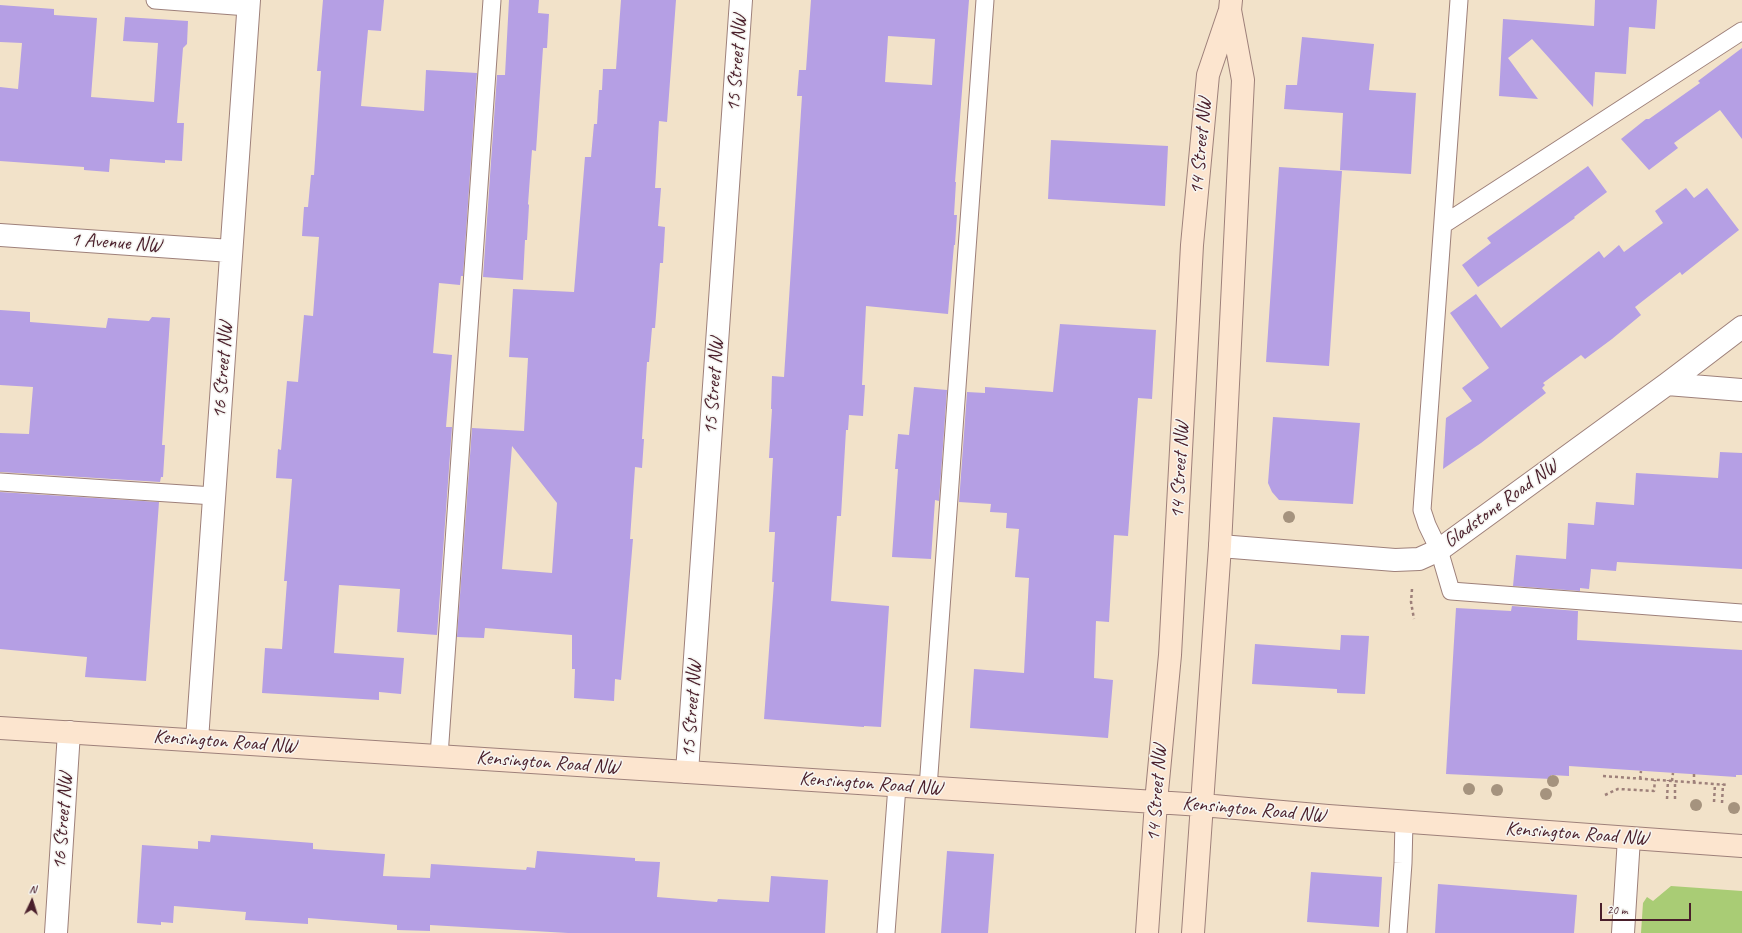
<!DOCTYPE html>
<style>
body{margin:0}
#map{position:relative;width:1742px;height:933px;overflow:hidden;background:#f2e2c9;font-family:Caveat,sans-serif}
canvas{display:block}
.north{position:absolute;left:12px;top:881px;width:40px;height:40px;-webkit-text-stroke:3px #f6f6f2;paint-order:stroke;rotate:4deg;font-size:11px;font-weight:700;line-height:16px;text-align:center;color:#4a1f2b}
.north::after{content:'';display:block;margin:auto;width:14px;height:18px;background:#4a1f2b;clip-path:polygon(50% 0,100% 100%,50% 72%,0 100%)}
.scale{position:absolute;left:1600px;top:903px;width:91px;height:18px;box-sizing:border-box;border:2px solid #4a1f2b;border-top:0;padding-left:5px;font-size:12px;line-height:14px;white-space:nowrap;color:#4a1f2b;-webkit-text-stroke:3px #f6f6f2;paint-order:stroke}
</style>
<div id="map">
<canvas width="1742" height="933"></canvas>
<div class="north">N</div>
<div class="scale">20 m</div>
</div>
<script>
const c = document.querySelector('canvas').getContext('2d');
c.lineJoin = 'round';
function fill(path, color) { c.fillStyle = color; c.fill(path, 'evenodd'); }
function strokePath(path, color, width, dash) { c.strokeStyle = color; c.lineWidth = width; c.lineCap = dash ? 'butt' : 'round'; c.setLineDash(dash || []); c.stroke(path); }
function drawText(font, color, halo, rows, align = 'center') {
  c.font = font + ' Caveat,sans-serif'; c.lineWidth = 3; c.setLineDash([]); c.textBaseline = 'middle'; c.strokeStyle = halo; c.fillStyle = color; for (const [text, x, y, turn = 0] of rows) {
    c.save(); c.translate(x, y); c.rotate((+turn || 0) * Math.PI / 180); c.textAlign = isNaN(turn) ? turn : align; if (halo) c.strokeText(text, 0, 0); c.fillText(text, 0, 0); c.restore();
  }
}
fill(new Path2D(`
 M 1671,886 L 1742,891 L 1742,933 L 1641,933 L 1643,903 L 1647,897 L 1653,901 Z`), '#a9cc75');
fill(new Path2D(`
 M 323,0 L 384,0 L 381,31 L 368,30 L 361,106 L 424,111 L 426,70 L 477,73 L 463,276 L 461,276 L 460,285 L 439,283 L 433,353 L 452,355 L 446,427 L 452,427 L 437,635 L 397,632 L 400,589 L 339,585 L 334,653 L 404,658 L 401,694 L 379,692 L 379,700 L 262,693 L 265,648 L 282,649 L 287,581 L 284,581 L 292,479 L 276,478 L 278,449 L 281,450 L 287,381 L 298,382 L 304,315 L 313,316 L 319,237 L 302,236 L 304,207 L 308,207 L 311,175 L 314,175 L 321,71 L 317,71 Z
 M 509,0 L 539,0 L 538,13 L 549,14 L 547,48 L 543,48 L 536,151 L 532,150 L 528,204 L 529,205 L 527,240 L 525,240 L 523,280 L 483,277 L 497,75 L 505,75 Z
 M 621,0 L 676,0 L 667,122 L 659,121 L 655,188 L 661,188 L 658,226 L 665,227 L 663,263 L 660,263 L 655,328 L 652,328 L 649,362 L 647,362 L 642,439 L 644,439 L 642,468 L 635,467 L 630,539 L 633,539 L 621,680 L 615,679 L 614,701 L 574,698 L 575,669 L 572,669 L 572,635 L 485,628 L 484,638 L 457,637 L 472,428 L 524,431 L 528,358 L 509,357 L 513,289 L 574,292 L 585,157 L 591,157 L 594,124 L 597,124 L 599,90 L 602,90 L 603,69 L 616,69 ZM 512,446 L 557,503 L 552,573 L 502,569 Z
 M 811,0 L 969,0 L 955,182 L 956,182 L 954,215 L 957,215 L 955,245 L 954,245 L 948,314 L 866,306 L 862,385 L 865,385 L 863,416 L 849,415 L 848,430 L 846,430 L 841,516 L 837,516 L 831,601 L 889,606 L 881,727 L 864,726 L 864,727 L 764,719 L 774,582 L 772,582 L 775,532 L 769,532 L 773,458 L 769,458 L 772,409 L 771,409 L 772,376 L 784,377 L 802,96 L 797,96 L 799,70 L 806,70 ZM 888,36 L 935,39 L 932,85 L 885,82 Z
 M 1595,0 L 1657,0 L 1655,29 L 1629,27 L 1626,74 L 1595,72 L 1593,107 L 1532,39 L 1508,58 L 1538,99 L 1499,96 L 1503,19 L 1594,26 Z
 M 0,5 L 54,9 L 54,15 L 97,18 L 91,97 L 154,102 L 158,43 L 123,41 L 125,17 L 188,21 L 187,44 L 183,48 L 177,123 L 184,123 L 182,161 L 165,160 L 165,163 L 110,159 L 109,172 L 84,170 L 84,167 L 0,161 L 0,87 L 18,89 L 22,43 L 0,42 Z
 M 1302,37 L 1374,44 L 1369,90 L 1416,93 L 1411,174 L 1340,170 L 1343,113 L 1284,109 L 1286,85 L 1297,85 Z
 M 1742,48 L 1742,139 L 1720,110 L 1674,143 L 1678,148 L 1649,170 L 1621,139 L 1646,119 L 1649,119 L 1700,83 L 1698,81 Z
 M 1051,140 L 1168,146 L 1165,206 L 1048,199 Z
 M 1588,166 L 1607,192 L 1574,217 L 1575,218 L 1478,287 L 1462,265 L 1491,243 L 1487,238 Z
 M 1279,167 L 1342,171 L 1329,366 L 1266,362 Z
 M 1686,188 L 1694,198 L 1707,188 L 1739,230 L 1682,275 L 1680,272 L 1635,307 L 1641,315 L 1612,339 L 1585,359 L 1581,355 L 1543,383 L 1545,385 L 1542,388 L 1546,393 L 1481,443 L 1443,469 L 1446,418 L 1472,401 L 1462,388 L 1489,368 L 1450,313 L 1476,294 L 1501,328 L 1599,251 L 1604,258 L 1619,245 L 1624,252 L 1663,223 L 1655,211 Z
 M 0,310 L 30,312 L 30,322 L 106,328 L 108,318 L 149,321 L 152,317 L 170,318 L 162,445 L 165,445 L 163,477 L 161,477 L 160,482 L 0,472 L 0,433 L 29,434 L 33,387 L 0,385 Z
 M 1060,324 L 1156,330 L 1152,399 L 1138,398 L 1128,536 L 1114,535 L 1109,622 L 1096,621 L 1094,678 L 1113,680 L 1108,738 L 970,728 L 974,669 L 1024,673 L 1029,578 L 1015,577 L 1019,529 L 1006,528 L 1007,513 L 990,512 L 991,504 L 959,502 L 967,392 L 985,393 L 985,387 L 1053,392 Z
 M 914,387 L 947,390 L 939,501 L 935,500 L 931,559 L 892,557 L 898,469 L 895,469 L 898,434 L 909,435 Z
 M 1273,417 L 1360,423 L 1353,504 L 1279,500 L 1272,492 L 1268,483 Z
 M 1720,452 L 1742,453 L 1742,569 L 1617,562 L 1616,571 L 1591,569 L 1589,589 L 1580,588 L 1580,591 L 1513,586 L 1516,555 L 1566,559 L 1568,523 L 1594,525 L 1596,502 L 1634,505 L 1636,473 L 1718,478 Z
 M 0,492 L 159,502 L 146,681 L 85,677 L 87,657 L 0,649 Z
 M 1512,606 L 1578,611 L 1577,640 L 1742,650 L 1742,775 L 1736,775 L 1736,777 L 1569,766 L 1569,776 L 1551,775 L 1551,779 L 1446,774 L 1456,608 L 1511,611 Z
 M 1341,635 L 1369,636 L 1365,694 L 1337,693 L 1337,689 L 1252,684 L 1255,644 L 1340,650 Z
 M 211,835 L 313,843 L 313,849 L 385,854 L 383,876 L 430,878 L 431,864 L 526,870 L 527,867 L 535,868 L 537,851 L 635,858 L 635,861 L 660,862 L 657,897 L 717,902 L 718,899 L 769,902 L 771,876 L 828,880 L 825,933 L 568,933 L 430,925 L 430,931 L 397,930 L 397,925 L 308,918 L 308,924 L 245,920 L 246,912 L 174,906 L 173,923 L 161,922 L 161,925 L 137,923 L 142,845 L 198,849 L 198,841 L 210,842 Z
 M 947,851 L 994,854 L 988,933 L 941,933 Z
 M 1311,872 L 1382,877 L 1379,927 L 1307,922 Z
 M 1438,884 L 1577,895 L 1574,933 L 1435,933 Z`), '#b59fe4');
const lane = new Path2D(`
 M 155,0 L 248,7
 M 1459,0 L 1422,510 L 1427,525 L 1439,550 L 1451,591 L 1742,613
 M 1444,224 L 1742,31
 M 0,482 L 214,496
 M 439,756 L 492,0
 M 928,788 L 985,0
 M 886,933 L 897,786
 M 1398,933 L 1403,863 L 1404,822`);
const street = new Path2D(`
 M 0,235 L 231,251
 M 1667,384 L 1742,390
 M 1220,546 L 1395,560 L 1419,559 L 1439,550 L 1667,384 L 1742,327
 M 197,740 L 249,0
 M 687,772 L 741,0
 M 56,933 L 69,732
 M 1623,933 L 1629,838`);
const secondary = new Path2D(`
 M 0,728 L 1202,805 L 1328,816 L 1742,846
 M 1147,933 L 1156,802 L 1170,655 L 1192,245 L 1208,75 L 1229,13
 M 1193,933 L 1220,546 L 1243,80 L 1230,10 L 1231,0`);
strokePath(lane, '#9e807a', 19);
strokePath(street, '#9e807a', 24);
strokePath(secondary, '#9e807a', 24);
strokePath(new Path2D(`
 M 1412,589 L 1411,602 L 1414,619
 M 1603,776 L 1728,785
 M 1640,779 L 1641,771
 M 1672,781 L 1673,773
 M 1694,783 L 1694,774
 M 1605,795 L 1618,789 L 1654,791 L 1655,780
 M 1667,799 L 1668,780
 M 1675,799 L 1675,781
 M 1714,802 L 1715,784
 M 1722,803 L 1723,784`), '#9e807a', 2.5, [3, 3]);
strokePath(lane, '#fff', 17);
strokePath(street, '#fff', 22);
strokePath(secondary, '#fce5cf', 22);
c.fillStyle = '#a5937e';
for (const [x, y] of [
 [1289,517],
 [1553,781],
 [1469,789],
 [1497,790],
 [1546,794],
 [1696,805],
 [1734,808]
]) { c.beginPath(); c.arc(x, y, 6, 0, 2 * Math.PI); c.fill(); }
drawText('20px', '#4a1f2b', '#f6f6f2', [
 ["15 Street NW",737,63,-86],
 ["14 Street NW",1201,146,-85],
 ["1 Avenue NW",116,243,4],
 ["16 Street NW",223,370,-86],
 ["15 Street NW",714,386,-86],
 ["14 Street NW",1180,470,-87],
 ["Gladstone Road NW",1501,504,-36],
 ["15 Street NW",692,709,-86],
 ["Kensington Road NW",225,742,4],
 ["Kensington Road NW",548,763,4],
 ["Kensington Road NW",871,784,4],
 ["14 Street NW",1157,793,-86],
 ["Kensington Road NW",1254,810,5],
 ["16 Street NW",63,821,-86],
 ["Kensington Road NW",1577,834,4]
]);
</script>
